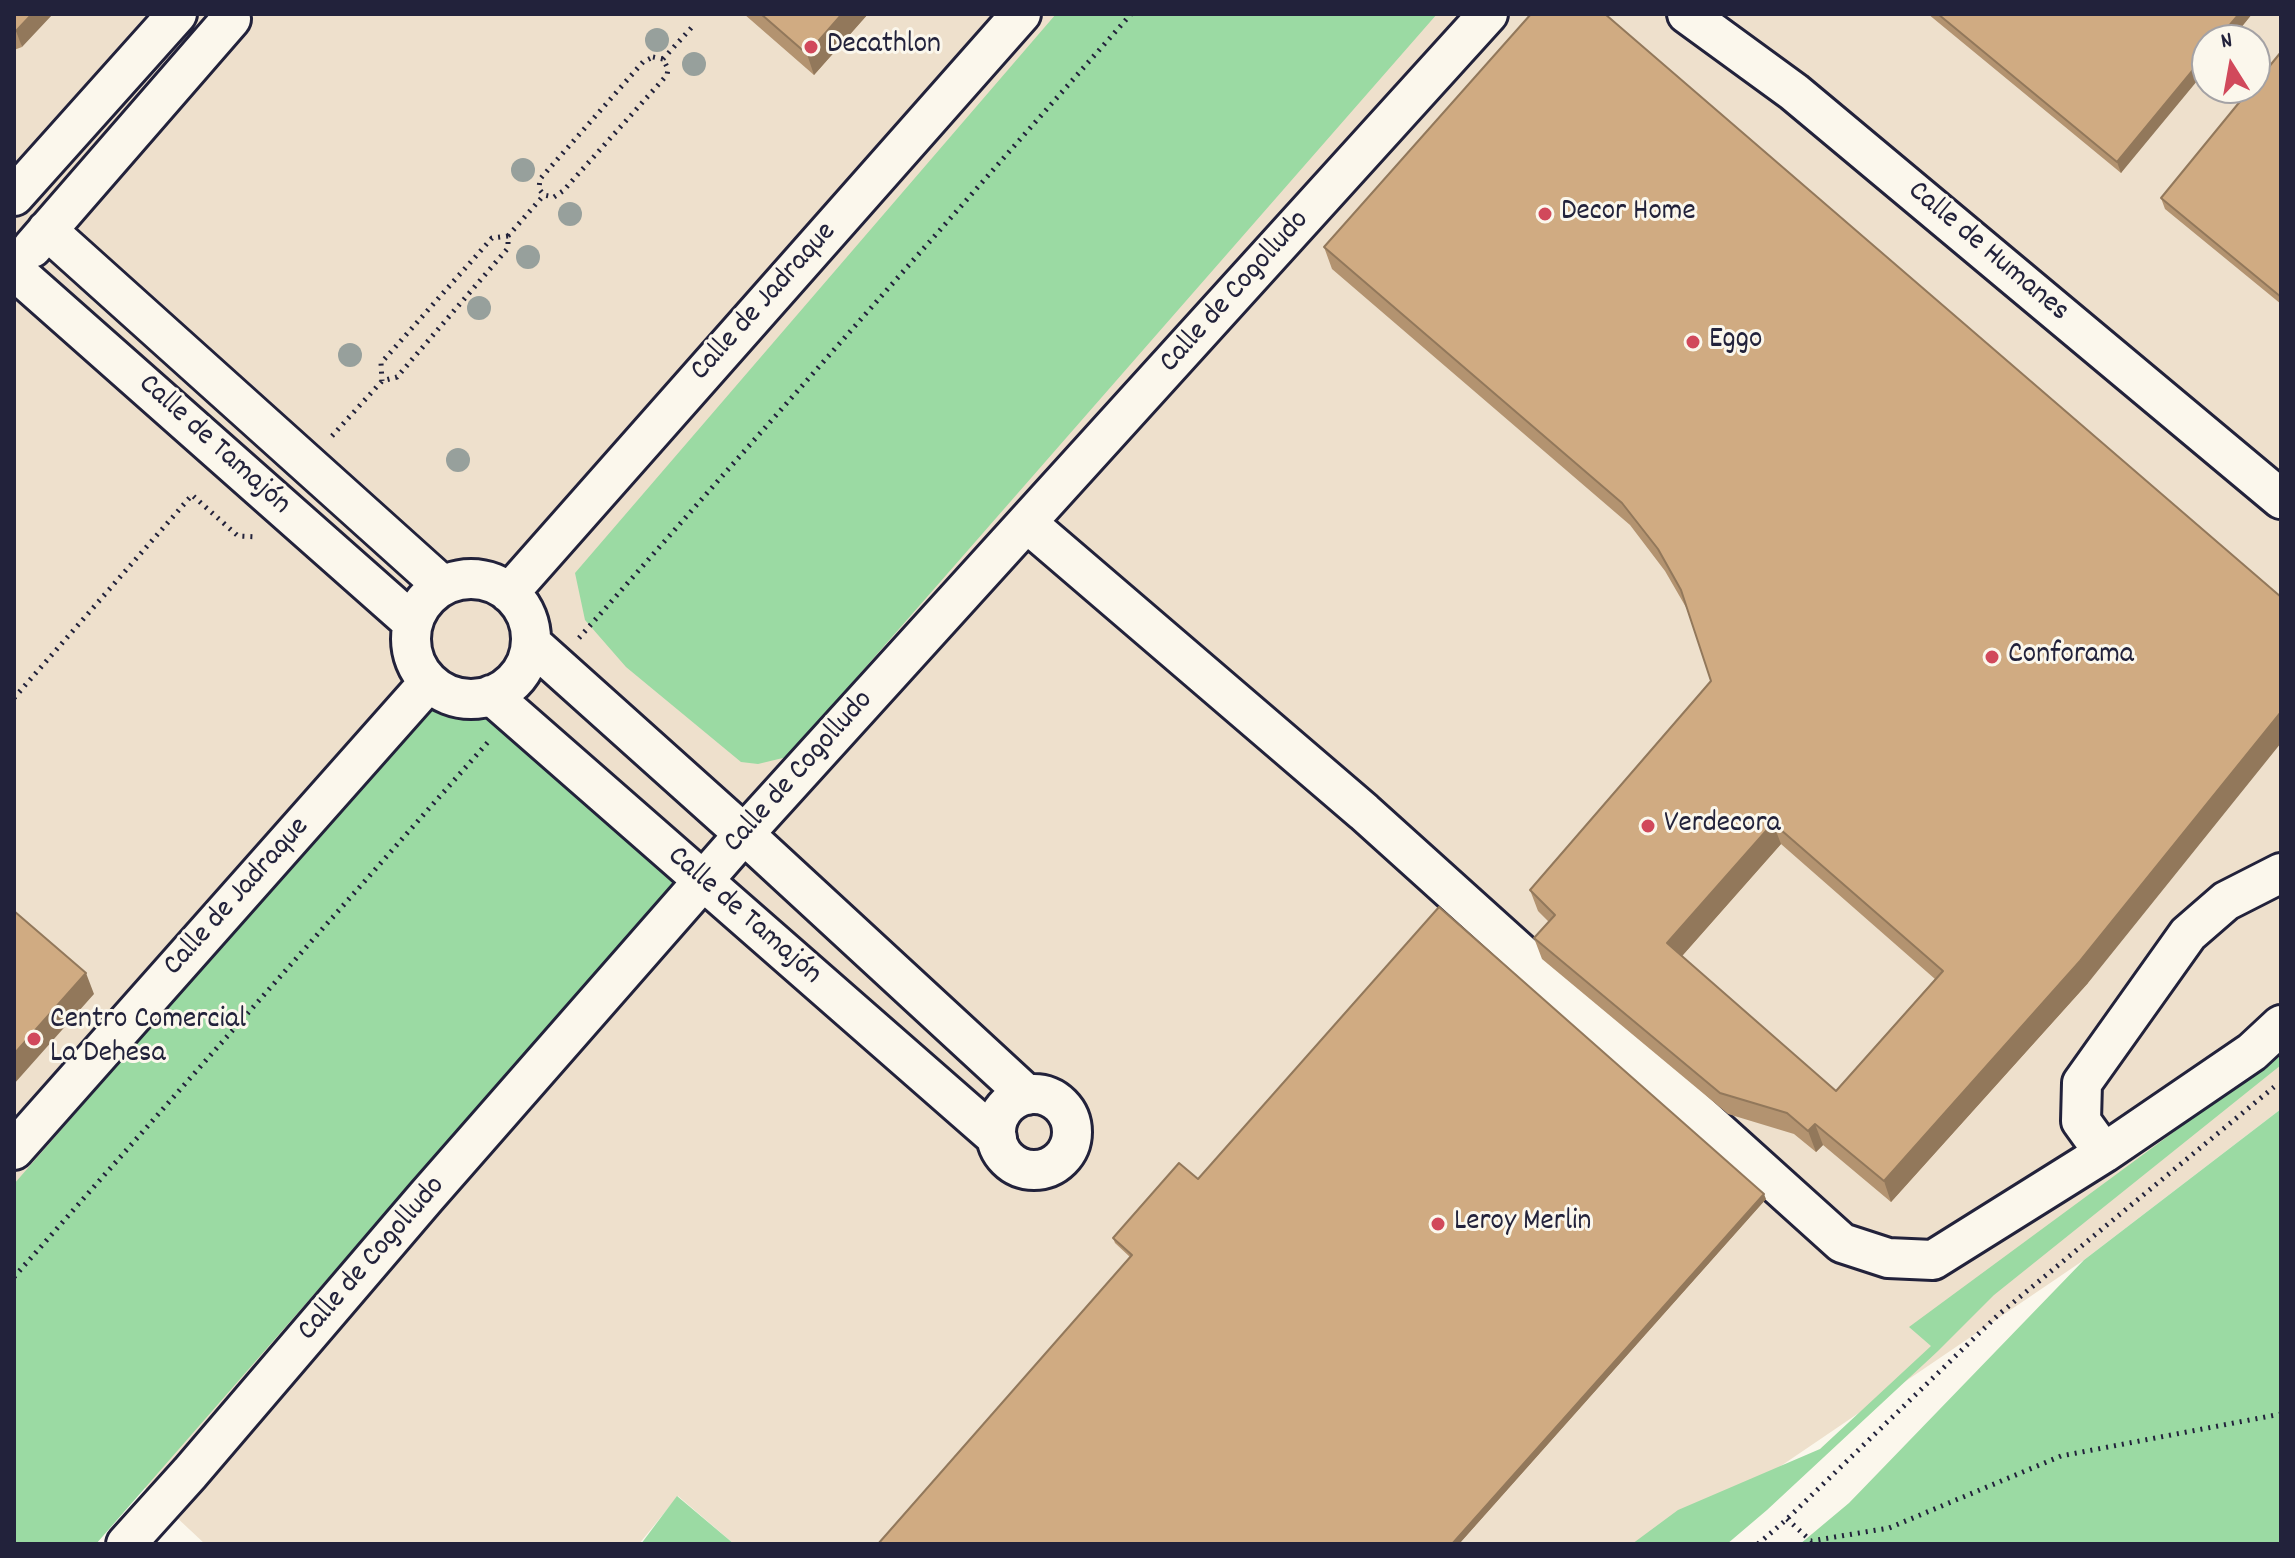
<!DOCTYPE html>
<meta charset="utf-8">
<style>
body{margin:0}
#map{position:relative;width:2295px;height:1558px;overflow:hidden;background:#fbf7ec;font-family:Dekko,sans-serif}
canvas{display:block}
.frame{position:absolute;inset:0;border:16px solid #22223b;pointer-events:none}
.north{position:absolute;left:2191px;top:24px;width:80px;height:80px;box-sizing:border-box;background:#fbf7ec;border:2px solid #a4a2a5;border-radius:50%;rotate:349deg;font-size:22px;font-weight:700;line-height:32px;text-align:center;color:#22223b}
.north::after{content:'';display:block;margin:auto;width:28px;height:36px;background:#d1495b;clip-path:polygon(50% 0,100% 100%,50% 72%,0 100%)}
</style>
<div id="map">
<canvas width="2295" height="1558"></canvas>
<div class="frame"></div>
<div class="north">N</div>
</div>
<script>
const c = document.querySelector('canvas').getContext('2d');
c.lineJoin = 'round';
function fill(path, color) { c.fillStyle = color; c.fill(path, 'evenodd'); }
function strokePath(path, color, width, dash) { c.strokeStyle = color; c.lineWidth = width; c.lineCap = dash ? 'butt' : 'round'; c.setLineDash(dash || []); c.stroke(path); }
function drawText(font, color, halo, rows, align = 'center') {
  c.font = font + ' Dekko,sans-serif'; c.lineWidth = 6; c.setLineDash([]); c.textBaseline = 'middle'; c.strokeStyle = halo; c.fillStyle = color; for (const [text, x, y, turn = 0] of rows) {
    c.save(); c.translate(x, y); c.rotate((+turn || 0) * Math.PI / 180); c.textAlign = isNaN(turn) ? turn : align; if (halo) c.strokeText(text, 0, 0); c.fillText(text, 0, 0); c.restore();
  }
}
fill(new Path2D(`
 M 14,14 L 2281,14 L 2281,1109 L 2084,1260 L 1666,1544 L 734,1544 L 678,1496 L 639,1544 L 205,1544 L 14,1365 ZM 2207,40 L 2255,40 L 2255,88 L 2207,88 Z`), '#eee0cc');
fill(new Path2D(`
 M 1056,14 L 1437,14 L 787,757 L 758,764 L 741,762 L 626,667 L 585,620 L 575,573 Z
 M 432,704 L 458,711 L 494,709 L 679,876 L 96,1544 L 14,1544 L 14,1184 Z
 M 2281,1053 L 2281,1065 L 1994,1295 L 1938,1351 L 1767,1510 L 1727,1544 L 1632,1544 L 1678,1510 L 1820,1449 L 1931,1346 L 1909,1327 Z
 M 2281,1109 L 2281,1544 L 1800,1544 L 1849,1503 L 2084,1260 Z
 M 677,1496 L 734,1544 L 641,1544 Z`), '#9bdaa3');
const minor = new Path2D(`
 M 1687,14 L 1794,92 L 2281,499
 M 14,196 L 177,14
 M 47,230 L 443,586
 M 32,248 L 231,19
 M 14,270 L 413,623
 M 1027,523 L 1364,812 L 1842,1243 L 1888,1258 L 1933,1260 L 2104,1153 L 2252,1052 L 2281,1025
 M411 639a60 60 0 1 1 120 0a60 60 0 1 1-120 0Z
 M 509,593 L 1021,14
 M 531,643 L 744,834 L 1027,1095
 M 491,695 L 997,1138
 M996 1132a38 38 0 1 1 76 0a38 38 0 1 1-76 0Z
 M 14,1150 L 429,682
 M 2104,1153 L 2081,1121 L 2082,1083 L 2188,934 L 2226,901 L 2281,873
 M 126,1544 L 190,1473 L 426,1197 L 744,834 L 1488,14`);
strokePath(minor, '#22223b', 44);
strokePath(new Path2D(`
 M 653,57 L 663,59 L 668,69 L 667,75 L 563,191 L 554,197 L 544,195 L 539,189 L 540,179 L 643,62 Z
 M 663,59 L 692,27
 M 508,236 L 544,195
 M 332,436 L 382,381 L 397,377 L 508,248 L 508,236 L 492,238 L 381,363 L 382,381
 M 579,638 L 1131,14
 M 14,698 L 192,495 L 238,536 L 258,537
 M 14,1277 L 488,742
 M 1787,1519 L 1811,1541 L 1889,1528 L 2061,1456 L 2281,1414
 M 1758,1544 L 1787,1519 L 1998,1315 L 2274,1087`), '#22223b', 5, [2, 6]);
strokePath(minor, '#fbf7ec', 38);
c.fillStyle = '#97a09c';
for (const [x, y] of [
 [657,40],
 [694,64],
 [523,170],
 [570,214],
 [528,257],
 [479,308],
 [350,355],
 [458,460]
]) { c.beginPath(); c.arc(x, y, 12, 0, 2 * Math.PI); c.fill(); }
fill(new Path2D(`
 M 14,14 L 22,47 L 14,50 Z
 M 744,14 L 868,14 L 814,75 Z
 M 1531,14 L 2088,983 L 1891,1202 L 1823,1145 L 1816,1152 L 1794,1134 L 1728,1114 L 1542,959 L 1534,938 L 1549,922 L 1538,911 L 1530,890 L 1711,681 L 1687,609 L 1665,571 L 1630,525 L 1332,269 L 1324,247 ZM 1781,844 L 1935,979 L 1836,1091 L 1682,956 Z
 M 1928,14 L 2252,14 L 2231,40 L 2207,40 L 2121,173 Z
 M 2281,52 L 2281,304 L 2165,209 L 2161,198 Z
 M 1198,1179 L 1766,1199 L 1459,1544 L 878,1544 L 1130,1257 L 1115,1243 L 1113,1238 Z`), '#b39370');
fill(new Path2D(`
 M 32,14 L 53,14 L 22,47 L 16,31 Z
 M 842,14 L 868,14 L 814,75 L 807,54 Z
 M 2239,14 L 2252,14 L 2231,40 L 2217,40 Z
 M 2207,53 L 2207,69 L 2121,173 L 2117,162 Z
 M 2281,712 L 2281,743 L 2088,983 L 1891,1202 L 1884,1181 Z
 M 1773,823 L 1781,844 L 1675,964 L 1667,943 Z
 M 86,973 L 94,994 L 14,1084 L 14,1054 Z
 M 1815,1124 L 1823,1145 L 1816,1152 L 1808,1131 Z
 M 1764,1194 L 1766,1199 L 1459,1544 L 1452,1544 Z`), '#92785b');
const building = new Path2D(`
 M 14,14 L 32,14 L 16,31 L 14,32 Z
 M 761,14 L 842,14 L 807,54 Z
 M 1531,14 L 1605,14 L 2281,597 L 2281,712 L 2080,961 L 1884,1181 L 1815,1124 L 1808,1131 L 1787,1113 L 1720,1093 L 1534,938 L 1555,915 L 1530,890 L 1711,681 L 1681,590 L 1658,549 L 1622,503 L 1324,247 ZM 1773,823 L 1943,971 L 1836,1091 L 1667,943 Z
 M 1938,14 L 2239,14 L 2217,40 L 2207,40 L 2207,53 L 2117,162 Z
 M 2281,52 L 2281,297 L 2161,198 L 2251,88 L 2255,88 L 2255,84 Z
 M 1439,907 L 1764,1194 L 1452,1544 L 878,1544 L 1132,1255 L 1113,1238 L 1179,1163 L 1198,1179 Z
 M 14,911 L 86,973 L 14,1054 Z`);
fill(building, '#d0ab82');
strokePath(building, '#92785b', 2);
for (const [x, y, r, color] of [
 [811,47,8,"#d1495b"],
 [1545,214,8,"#d1495b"],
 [1693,342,8,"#d1495b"],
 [1992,657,8,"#d1495b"],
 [1648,826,8,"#d1495b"],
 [34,1039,8,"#d1495b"],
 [1438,1224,8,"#d1495b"]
]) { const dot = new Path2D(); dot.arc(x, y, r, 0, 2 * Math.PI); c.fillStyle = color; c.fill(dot); strokePath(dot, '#fbf7ec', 3); }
drawText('30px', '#22223b', '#fbf7ec', [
 ["Decathlon",827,47],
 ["Decor Home",1561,214],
 ["Eggo",1709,342],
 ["Conforama",2008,657],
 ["Verdecora",1664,826],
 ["Centro Comercial",50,1022],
 ["La Dehesa",50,1056],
 ["Leroy Merlin",1454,1224]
], 'left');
drawText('30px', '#22223b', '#fbf7ec', [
 ["Calle de Humanes",1987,253,40],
 ["Calle de Cogolludo",1236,293,-48],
 ["Calle de Jadraque",765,303,-48],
 ["Calle de Tamajón",213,446,42],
 ["Calle de Cogolludo",800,773,-48],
 ["Calle de Jadraque",238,898,-48],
 ["Calle de Tamajón",743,917,41],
 ["Calle de Cogolludo",373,1260,-49]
]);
</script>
